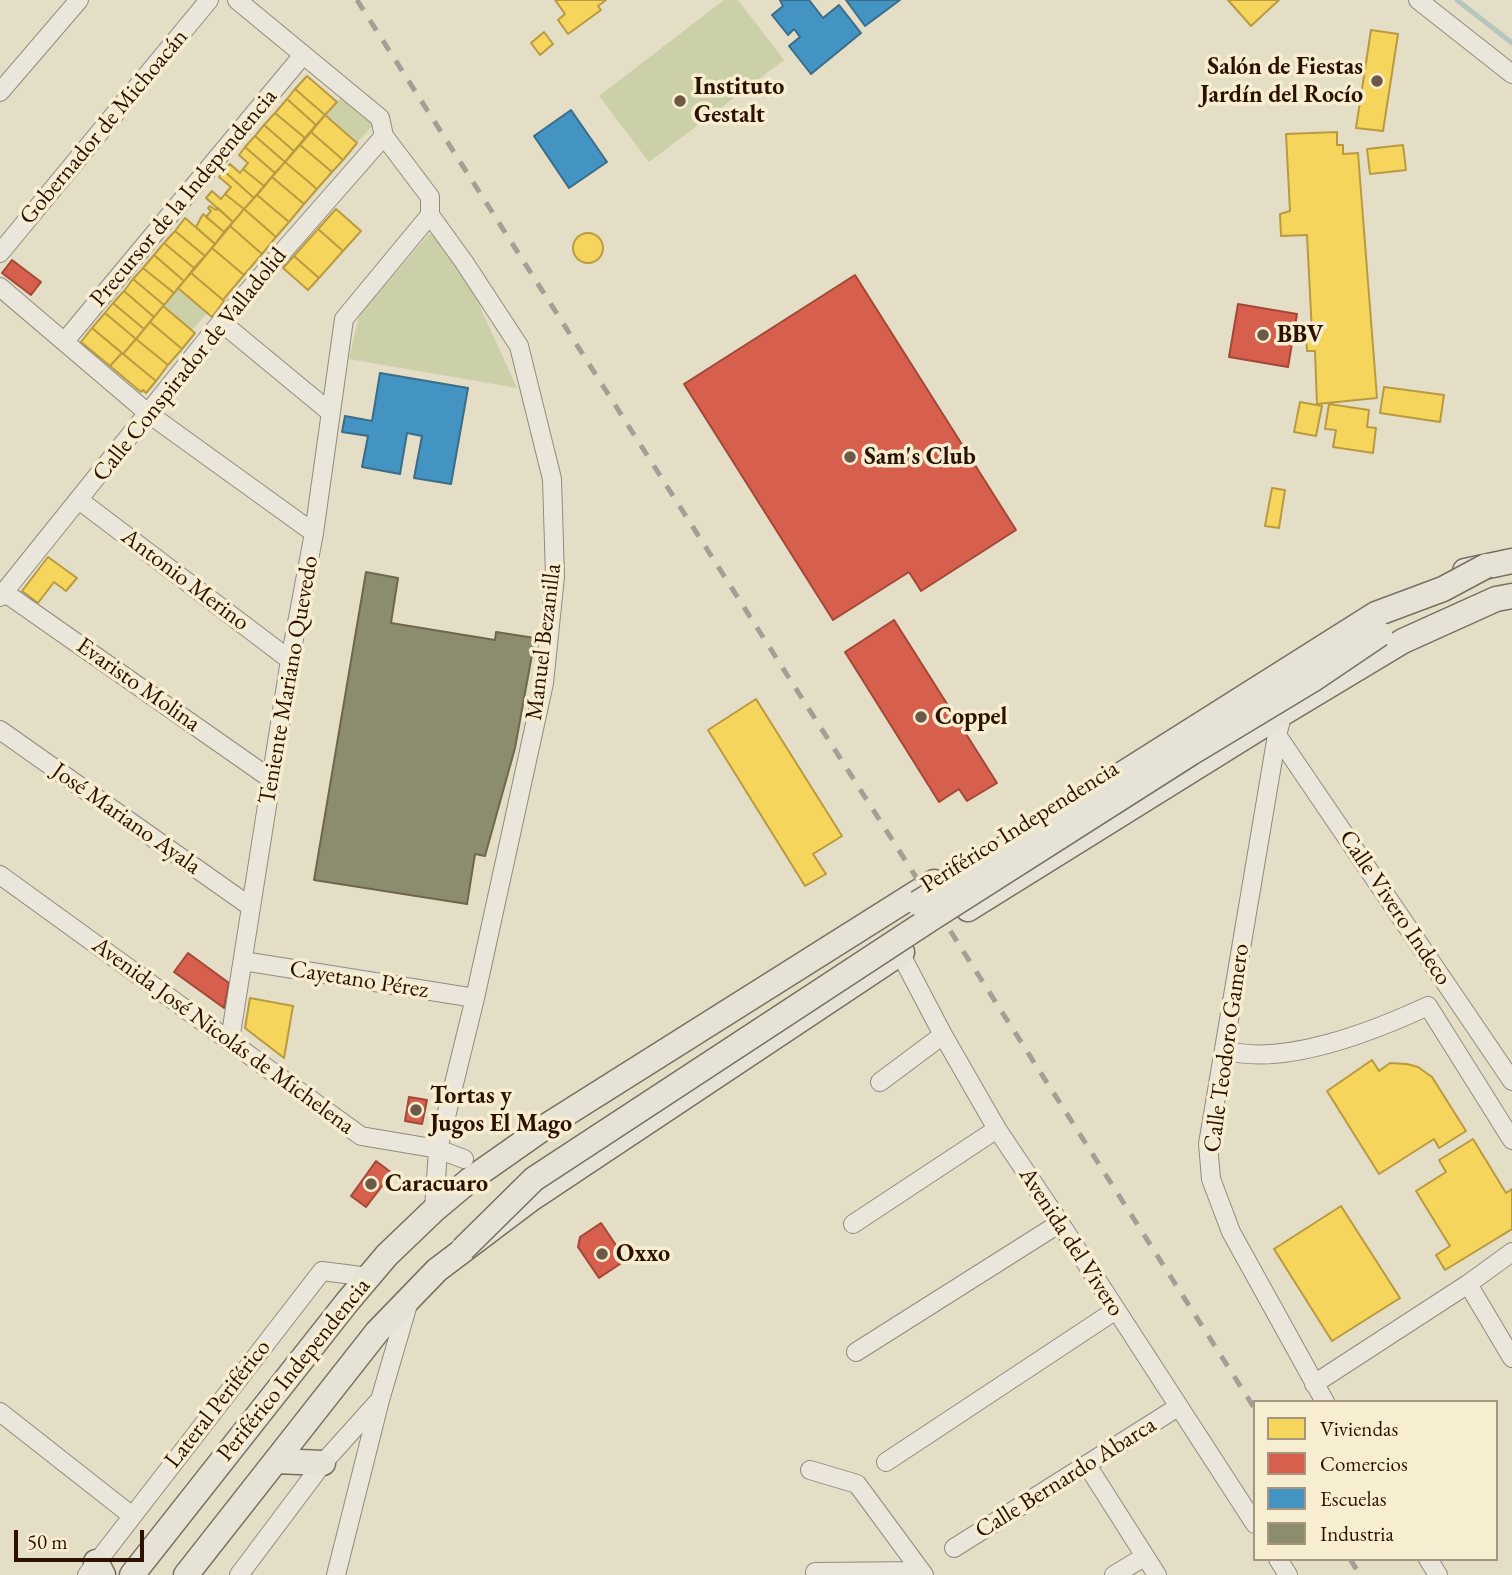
<!DOCTYPE html>
<meta charset="utf-8">
<style>
body{margin:0}
#map{position:relative;width:1512px;height:1575px;overflow:hidden;background:#e5dec7;font-family:"EB Garamond",serif}
canvas{display:block}
.legend{position:absolute;left:1253px;top:1400px;width:245px;height:161px;box-sizing:border-box;background:#f7eed2;border:2px solid #a6967e;margin:0;padding:9px 12px;list-style:none;font-size:21px;color:#2c1100}
.legend li{display:flex;align-items:center;gap:14px;height:35px}
.legend b{width:35px;border:2px solid #a6967e}
.scale{position:absolute;left:14px;top:1530px;width:130px;height:32px;box-sizing:border-box;border:4px solid #2c1100;border-top:0;padding-left:9px;font-size:21px;line-height:24px;white-space:nowrap;color:#2c1100;-webkit-text-stroke:5px #f7eed2;paint-order:stroke}
</style>
<div id="map">
<canvas width="1512" height="1575"></canvas>
<ul class="legend">
<li><b style="height:19px;background:#f6d55c"></b>Viviendas</li>
<li><b style="height:19px;background:#d6604d"></b>Comercios</li>
<li><b style="height:19px;background:#4393c3"></b>Escuelas</li>
<li><b style="height:19px;background:#8c8c6e"></b>Industria</li>
</ul>
<div class="scale">50 m</div>
</div>
<script>
const c = document.querySelector('canvas').getContext('2d');
c.lineJoin = 'round';
function fill(path, color) { c.fillStyle = color; c.fill(path, 'evenodd'); }
function strokePath(path, color, width, dash) { c.strokeStyle = color; c.lineWidth = width; c.lineCap = dash ? 'butt' : 'round'; c.setLineDash(dash || []); c.stroke(path); }
function drawText(font, color, halo, rows, align = 'center') {
  c.font = font + ' "EB Garamond",serif'; c.lineWidth = 7; c.setLineDash([]); c.textBaseline = 'middle'; c.strokeStyle = halo; c.fillStyle = color; for (const [text, x, y, turn = 0] of rows) {
    c.save(); c.translate(x, y); c.rotate((+turn || 0) * Math.PI / 180); c.textAlign = isNaN(turn) ? turn : align; if (halo) c.strokeText(text, 0, 0); c.fillText(text, 0, 0); c.restore();
  }
}
fill(new Path2D(`
 M 724,0 L 738,0 L 784,60 L 649,162 L 599,96 Z
 M 342,96 L 374,124 L 357,143 L 325,115 Z
 M 429,234 L 434,234 L 471,287 L 517,388 L 349,359 L 359,315 Z
 M 178,288 L 207,313 L 192,330 L 163,306 Z`), '#ccd0a9');
const homes = new Path2D(`
 M 555,0 L 606,0 L 598,6 L 601,10 L 568,34 L 558,20 L 565,14 Z
 M 1228,0 L 1279,0 L 1251,26 Z
 M 1371,30 L 1398,34 L 1383,131 L 1356,128 Z
 M 544,32 L 553,44 L 540,55 L 531,43 Z
 M 307,76 L 337,102 L 325,115 L 295,89 Z
 M 295,89 L 325,115 L 316,125 L 287,99 Z
 M 287,99 L 316,125 L 305,138 L 275,113 Z
 M 275,113 L 305,138 L 294,151 L 264,125 Z
 M 325,115 L 357,143 L 343,160 L 311,132 Z
 M 264,125 L 294,151 L 285,162 L 255,136 Z
 M 311,132 L 343,160 L 332,172 L 300,145 Z
 M 1337,132 L 1337,145 L 1343,145 L 1343,154 L 1358,153 L 1377,398 L 1317,404 L 1315,351 L 1307,351 L 1306,333 L 1312,333 L 1307,235 L 1281,236 L 1280,214 L 1290,211 L 1286,134 Z
 M 255,136 L 285,162 L 275,173 L 245,147 Z
 M 300,145 L 332,172 L 317,189 L 285,162 Z
 M 1403,145 L 1406,170 L 1370,174 L 1367,149 Z
 M 245,147 L 275,173 L 264,186 L 243,169 L 248,163 L 239,155 Z
 M 285,162 L 317,189 L 304,204 L 272,177 Z
 M 230,164 L 240,173 L 243,169 L 264,186 L 254,198 L 224,171 Z
 M 224,171 L 254,198 L 244,209 L 225,194 L 231,187 L 219,177 Z
 M 272,177 L 304,204 L 289,222 L 257,195 Z
 M 212,191 L 221,199 L 225,194 L 244,209 L 233,222 L 206,198 Z
 M 257,195 L 289,222 L 276,237 L 244,209 Z
 M 210,206 L 216,210 L 218,208 L 233,222 L 224,232 L 206,217 L 211,211 L 208,208 Z
 M 244,209 L 276,237 L 262,254 L 230,226 Z
 M 336,209 L 361,231 L 343,251 L 318,229 Z
 M 203,214 L 224,232 L 215,244 L 196,227 Z
 M 185,218 L 215,244 L 205,256 L 175,231 Z
 M 230,226 L 262,254 L 244,275 L 212,248 Z
 M 318,229 L 343,251 L 319,278 L 294,256 Z
 M 175,231 L 205,256 L 194,268 L 164,243 Z
 M573 248a15 15 0 1 1 30 0a15 15 0 1 1-30 0Z
 M 164,243 L 194,268 L 184,281 L 154,255 Z
 M 212,248 L 244,275 L 223,300 L 191,273 Z
 M 154,255 L 184,281 L 174,293 L 143,268 Z
 M 294,256 L 319,278 L 308,290 L 283,268 Z
 M 143,268 L 174,293 L 164,305 L 133,279 Z
 M 191,273 L 224,301 L 212,317 L 178,288 Z
 M 133,279 L 164,305 L 154,317 L 124,291 Z
 M 124,291 L 154,317 L 144,329 L 113,303 Z
 M 113,303 L 144,329 L 136,339 L 105,313 Z
 M 163,306 L 195,333 L 182,349 L 150,322 Z
 M 105,313 L 136,339 L 123,354 L 92,328 Z
 M 150,322 L 182,349 L 168,365 L 136,339 Z
 M 92,328 L 122,353 L 110,366 L 81,342 Z
 M 136,339 L 168,365 L 156,381 L 123,354 Z
 M 122,353 L 156,381 L 146,393 L 143,390 L 141,392 L 110,366 Z
 M 1384,387 L 1444,395 L 1440,422 L 1380,413 Z
 M 1300,402 L 1322,406 L 1316,436 L 1294,432 Z
 M 1329,404 L 1369,410 L 1367,427 L 1376,428 L 1373,453 L 1333,447 L 1336,430 L 1325,429 Z
 M 1272,488 L 1285,490 L 1279,528 L 1265,526 Z
 M 48,557 L 77,578 L 66,591 L 54,582 L 38,603 L 22,591 Z
 M 756,699 L 842,836 L 813,854 L 826,874 L 805,886 L 708,730 Z
 M 250,998 L 293,1006 L 284,1058 L 245,1028 Z
 M 1372,1060 L 1379,1071 L 1390,1063 L 1407,1064 L 1418,1067 L 1432,1077 L 1466,1131 L 1439,1148 L 1434,1139 L 1379,1174 L 1327,1091 Z
 M 1473,1139 L 1506,1193 L 1512,1189 L 1512,1229 L 1445,1270 L 1436,1255 L 1450,1246 L 1416,1191 L 1446,1172 L 1439,1160 Z
 M 1341,1206 L 1400,1298 L 1332,1341 L 1274,1249 Z`);
fill(homes, '#f6d55c');
strokePath(homes, '#b99a40', 2);
const shops = new Path2D(`
 M 12,260 L 41,282 L 31,295 L 2,273 Z
 M 855,275 L 1016,530 L 921,591 L 909,572 L 833,620 L 684,384 Z
 M 1238,304 L 1297,314 L 1288,367 L 1229,357 Z
 M 894,620 L 997,783 L 967,801 L 959,789 L 939,802 L 845,652 Z
 M 188,953 L 229,983 L 224,1008 L 174,972 Z
 M 409,1097 L 427,1100 L 422,1124 L 405,1121 Z
 M 376,1161 L 392,1173 L 366,1207 L 351,1196 Z
 M 601,1223 L 626,1260 L 599,1278 L 578,1247 L 580,1237 Z`);
fill(shops, '#d6604d');
strokePath(shops, '#a34836', 2);
const schools = new Path2D(`
 M 809,0 L 823,18 L 839,5 L 861,33 L 811,74 L 789,46 L 800,37 L 794,29 L 788,35 L 772,15 L 783,6 L 780,0 Z
 M 846,0 L 900,0 L 865,26 Z
 M 571,110 L 607,162 L 569,188 L 534,136 Z
 M 380,373 L 468,388 L 451,484 L 414,478 L 422,436 L 407,433 L 400,474 L 362,467 L 368,436 L 342,432 L 345,416 L 372,421 Z`);
fill(schools, '#4393c3');
strokePath(schools, '#3c6c88', 2);
const industry = new Path2D(`
 M 366,572 L 398,578 L 391,623 L 495,640 L 496,632 L 535,638 L 515,748 L 485,856 L 475,854 L 467,904 L 314,880 Z`);
fill(industry, '#8c8c6e');
strokePath(industry, '#6f674d', 2);
strokePath(new Path2D(`
 M 1457,0 L 1512,43`), '#b5c6bf', 5);
const minor = new Path2D(`
 M 237,0 L 380,118 L 384,136 L 430,197 L 430,215 L 464,262 L 519,346 L 552,479 L 555,577 L 544,683 L 475,998 L 438,1149 L 434,1210
 M 1418,0 L 1512,74
 M 0,92 L 79,0
 M 0,253 L 209,0
 M 0,287 L 149,414 L 314,533
 M 221,322 L 330,412
 M 65,341 L 303,55
 M 79,500 L 290,660
 M 4,592 L 271,779
 M 0,597 L 221,322 L 384,136
 M 1283,713 L 1277,735 L 1208,1144 L 1211,1179 L 1231,1232 L 1325,1402
 M 0,730 L 251,907
 M 1277,735 L 1512,1081
 M 0,875 L 361,1136 L 438,1149 L 464,1159
 M 900,953 L 943,1035 L 997,1129 L 1060,1223 L 1255,1524
 M 243,961 L 475,998
 M 230,1040 L 290,660 L 314,533 L 344,319 L 430,215
 M 1225,1050 C 1283,1067 1374,1031 1428,1006 L 1512,1140
 M 880,1082 L 943,1035
 M 853,1224 L 997,1129
 M 1468,1284 L 1512,1358
 M 856,1352 L 1060,1223
 M 1314,1384 L 1468,1284 L 1512,1252
 M 0,1412 L 131,1515
 M 886,1462 L 1116,1310
 M 1087,1465 L 1157,1575
 M 810,1470 L 857,1484 L 924,1575
 M 954,1548 L 1178,1407
 M 1278,1559 L 1288,1575
 M 1428,1559 L 1438,1575
 M 815,1572 L 921,1571
 M 87,1575 L 322,1271 L 369,1277
 M 239,1575 L 323,1463 L 377,1403
 M 336,1575 L 380,1400 L 409,1301
 M 1114,1575 L 1144,1557`);
const highway = new Path2D(`
 M 1465,571 L 1512,561
 M 968,909 L 1283,713 L 1403,641 L 1496,599 L 1512,596
 M 276,1461 L 323,1463
 M 96,1562 L 103,1575
 M 132,1575 L 348,1301 L 387,1255 L 434,1210 L 471,1179 L 545,1127 L 934,882
 M 186,1575 L 377,1332 L 437,1270 L 531,1199 L 902,952`);
strokePath(minor, '#928a7c', 20);
strokePath(highway, '#786f61', 27);
strokePath(minor, '#eae6db', 18);
strokePath(highway, '#e6e2d5', 24);
strokePath(new Path2D(`
 M 357,0 L 1255,1409
 M 1350,1559 L 1360,1575`), '#a49e94', 5, [12, 12]);
const highwayBridge = new Path2D(`
 M 918,903 L 1376,614 L 1443,589 L 1486,566
 M 463,1249 L 534,1179 L 932,918 L 1191,753 L 1312,680 L 1380,634`);
strokePath(highwayBridge, '#786f61', 27, []);
strokePath(highwayBridge, '#e6e2d5', 24);
for (const [x, y, r, color] of [
 [1377,81,7,"#6d5946"],
 [680,101,7,"#6d5946"],
 [1263,335,7,"#6d5946"],
 [850,457,7,"#6d5946"],
 [921,717,7,"#6d5946"],
 [416,1110,7,"#6d5946"],
 [371,1184,7,"#6d5946"],
 [602,1254,7,"#6d5946"]
]) { const dot = new Path2D(); dot.arc(x, y, r, 0, 2 * Math.PI); c.fillStyle = color; c.fill(dot); strokePath(dot, '#f7eed2', 2.5); }
drawText('bold 24px', '#2c1100', '#f7eed2', [
 ["Salón de Fiestas",1363,67,"right"],
 ["Jardín del Rocío",1363,95,"right"],
 ["Instituto",694,87],
 ["Gestalt",694,115],
 ["BBV",1277,335],
 ["Sam's Club",864,457],
 ["Coppel",935,717],
 ["Tortas y",430,1096],
 ["Jugos El Mago",430,1124],
 ["Caracuaro",385,1184],
 ["Oxxo",616,1254]
], 'left');
drawText('24px', '#2c1100', '#f7eed2', [
 ["Gobernador de Michoacán",104,127,-50],
 ["Precursor de la Independencia",184,198,-50],
 ["Calle Conspirador de Valladolid",190,365,-51],
 ["Antonio Merino",185,580,37],
 ["Manuel Bezanilla",544,642,-83],
 ["Teniente Mariano Quevedo",289,680,-80],
 ["Evaristo Molina",138,685,35],
 ["José Mariano Ayala",126,819,35],
 ["Periférico Independencia",1020,827,-32],
 ["Calle Vivero Indeco",1395,908,56],
 ["Cayetano Pérez",359,980,9],
 ["Avenida José Nicolás de Michelena",223,1036,36],
 ["Calle Teodoro Gamero",1227,1048,-82],
 ["Avenida del Vivero",1071,1242,57],
 ["Periférico Independencia",294,1370,-51],
 ["Lateral Periférico",218,1404,-52],
 ["Calle Bernardo Abarca",1066,1478,-32]
]);
</script>
